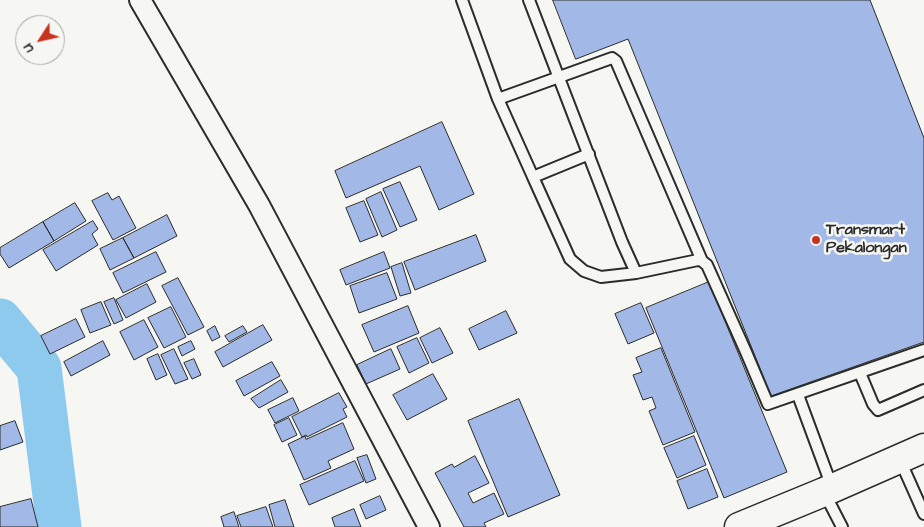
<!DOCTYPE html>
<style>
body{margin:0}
#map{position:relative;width:924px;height:527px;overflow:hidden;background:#f6f6f2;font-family:"Architects Daughter",sans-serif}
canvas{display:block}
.north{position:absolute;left:15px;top:15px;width:50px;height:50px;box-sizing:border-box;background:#f6f6f2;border:1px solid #a5a5a2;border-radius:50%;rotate:235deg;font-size:14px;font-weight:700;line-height:20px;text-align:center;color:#2b2b2b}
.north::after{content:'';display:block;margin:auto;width:18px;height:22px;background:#c8321e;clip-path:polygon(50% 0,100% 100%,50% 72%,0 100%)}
</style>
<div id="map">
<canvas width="924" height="527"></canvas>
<div class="north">U</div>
</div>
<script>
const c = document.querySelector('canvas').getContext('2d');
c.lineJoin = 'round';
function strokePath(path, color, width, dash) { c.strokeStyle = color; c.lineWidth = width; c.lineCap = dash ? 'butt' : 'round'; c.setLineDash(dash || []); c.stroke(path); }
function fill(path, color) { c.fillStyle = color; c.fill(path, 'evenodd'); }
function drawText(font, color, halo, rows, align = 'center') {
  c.font = font + ' "Architects Daughter",sans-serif'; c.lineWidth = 5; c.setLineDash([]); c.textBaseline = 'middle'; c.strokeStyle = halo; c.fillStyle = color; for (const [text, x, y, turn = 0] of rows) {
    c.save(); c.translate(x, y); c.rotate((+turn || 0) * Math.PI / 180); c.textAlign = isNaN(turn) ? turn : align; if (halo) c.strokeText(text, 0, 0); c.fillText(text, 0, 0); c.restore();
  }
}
strokePath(new Path2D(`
 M 0,321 L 39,368 L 59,527`), '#8dcaed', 45);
const building = new Path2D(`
 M 553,0 L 870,0 L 924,138 L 924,342 L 771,396 L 628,39 L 576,59 Z
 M 442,122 L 474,194 L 439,210 L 420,166 L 346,198 L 335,171 Z
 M 400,182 L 417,220 L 400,227 L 383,189 Z
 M 381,192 L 397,230 L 382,237 L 366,199 Z
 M 108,193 L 112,200 L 119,196 L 136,228 L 113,240 L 92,201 Z
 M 364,201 L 378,235 L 360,242 L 346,208 Z
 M 75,203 L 86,221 L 54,241 L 43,222 Z
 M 167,215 L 177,236 L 134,258 L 123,238 Z
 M 93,221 L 98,229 L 92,234 L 98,245 L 56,271 L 43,250 Z
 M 43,222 L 54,241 L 9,268 L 0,254 L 0,248 Z
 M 476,235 L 486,261 L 415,290 L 404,262 Z
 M 123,238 L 134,258 L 110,270 L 100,249 Z
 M 156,252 L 166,272 L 123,293 L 113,273 Z
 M 384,252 L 390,268 L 346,285 L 340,270 Z
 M 402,263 L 411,293 L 400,296 L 391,267 Z
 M 387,273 L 397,299 L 359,313 L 350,286 Z
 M 178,278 L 204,327 L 188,335 L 162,286 Z
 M 709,282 L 787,472 L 724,498 L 646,308 Z
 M 147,284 L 156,302 L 126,318 L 116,300 Z
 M 114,298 L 123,320 L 114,324 L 104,302 Z
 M 101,302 L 111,325 L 90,333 L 81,310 Z
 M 641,303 L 654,333 L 628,344 L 615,314 Z
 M 408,306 L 419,333 L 374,352 L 362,325 Z
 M 171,307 L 186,337 L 164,348 L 148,318 Z
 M 506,311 L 517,333 L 479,350 L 469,329 Z
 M 76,319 L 85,337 L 50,354 L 41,336 Z
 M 144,320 L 158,347 L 134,360 L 120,332 Z
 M 263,325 L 272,340 L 223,367 L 215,352 Z
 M 215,326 L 220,337 L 212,341 L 207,331 Z
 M 243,326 L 247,332 L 229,342 L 225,336 Z
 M 440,328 L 453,353 L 432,363 L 420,338 Z
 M 417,338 L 429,363 L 409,373 L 397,347 Z
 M 103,341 L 110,355 L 71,376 L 64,362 Z
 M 191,341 L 195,349 L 182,356 L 178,347 Z
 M 661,348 L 695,432 L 663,445 L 649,411 L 656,408 L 652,397 L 643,400 L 633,375 L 642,372 L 636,358 Z
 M 174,349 L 188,379 L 175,384 L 161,355 Z
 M 391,349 L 400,369 L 366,384 L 357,365 Z
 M 158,354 L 167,375 L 156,380 L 147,359 Z
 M 194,359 L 201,375 L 192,379 L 184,363 Z
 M 272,362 L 280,376 L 244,396 L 236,381 Z
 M 433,374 L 447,399 L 407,420 L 393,395 Z
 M 281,380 L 288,392 L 259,408 L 251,399 Z
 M 339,393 L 347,407 L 343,409 L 347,417 L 307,437 L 306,435 L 302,437 L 292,417 Z
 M 293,398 L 299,411 L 275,423 L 268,410 Z
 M 519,399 L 560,495 L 508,517 L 468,421 Z
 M 289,418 L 297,435 L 282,442 L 274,425 Z
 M 15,421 L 23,442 L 0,450 L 0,426 Z
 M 343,423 L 354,449 L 328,461 L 331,468 L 304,480 L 288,444 L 305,436 L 306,439 Z
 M 694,436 L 706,465 L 677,478 L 664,448 Z
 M 367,455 L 376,479 L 366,483 L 357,458 Z
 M 475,456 L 489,483 L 468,493 L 473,503 L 494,493 L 504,514 L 484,523 L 486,527 L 464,527 L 435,473 L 452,464 L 454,467 Z
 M 355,461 L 364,481 L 309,505 L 300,485 Z
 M 707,469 L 718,497 L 688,509 L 677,481 Z
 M 380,496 L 386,510 L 366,519 L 360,505 Z
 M 31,499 L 38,527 L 0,527 L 0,507 Z
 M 285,500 L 294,527 L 275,527 L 269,505 Z
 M 266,507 L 273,527 L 241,527 L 237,516 Z
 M 354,509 L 361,527 L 335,527 L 332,518 Z
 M 234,512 L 239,527 L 224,527 L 221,517 Z`);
fill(building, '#a2b8e6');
strokePath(building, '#2b2b2b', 1);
const lane = new Path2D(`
 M 462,0 L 498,99 L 612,58 L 616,61 L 702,261
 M 529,0 L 622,242 L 636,273 L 698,260 L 702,261 L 707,265 L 746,352 L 768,404 L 924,350
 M 498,99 L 533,177 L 589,154
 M 533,177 L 570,259 L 584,271 L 601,277 L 636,273
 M 860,373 L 873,404 L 878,410 L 924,390
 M 798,395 L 832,487
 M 900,460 L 924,514
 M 824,492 L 842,527`);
const street = new Path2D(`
 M 140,0 L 259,205 L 429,527`);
const secondary = new Path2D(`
 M 739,527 L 824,492 L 924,448`);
strokePath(lane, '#2b2b2b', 14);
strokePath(street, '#2b2b2b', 24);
strokePath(secondary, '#2b2b2b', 31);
strokePath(lane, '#f6f6f2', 10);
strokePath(street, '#f6f6f2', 20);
strokePath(secondary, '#f6f6f2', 28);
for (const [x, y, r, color] of [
 [816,240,5,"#c8321e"]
]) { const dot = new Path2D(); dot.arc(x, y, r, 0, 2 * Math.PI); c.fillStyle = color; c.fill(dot); strokePath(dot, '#f6f6f2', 2); }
drawText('bold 16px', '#2b2b2b', '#f6f6f2', [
 ["Transmart",826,231],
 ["Pekalongan",826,249]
], 'left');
</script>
